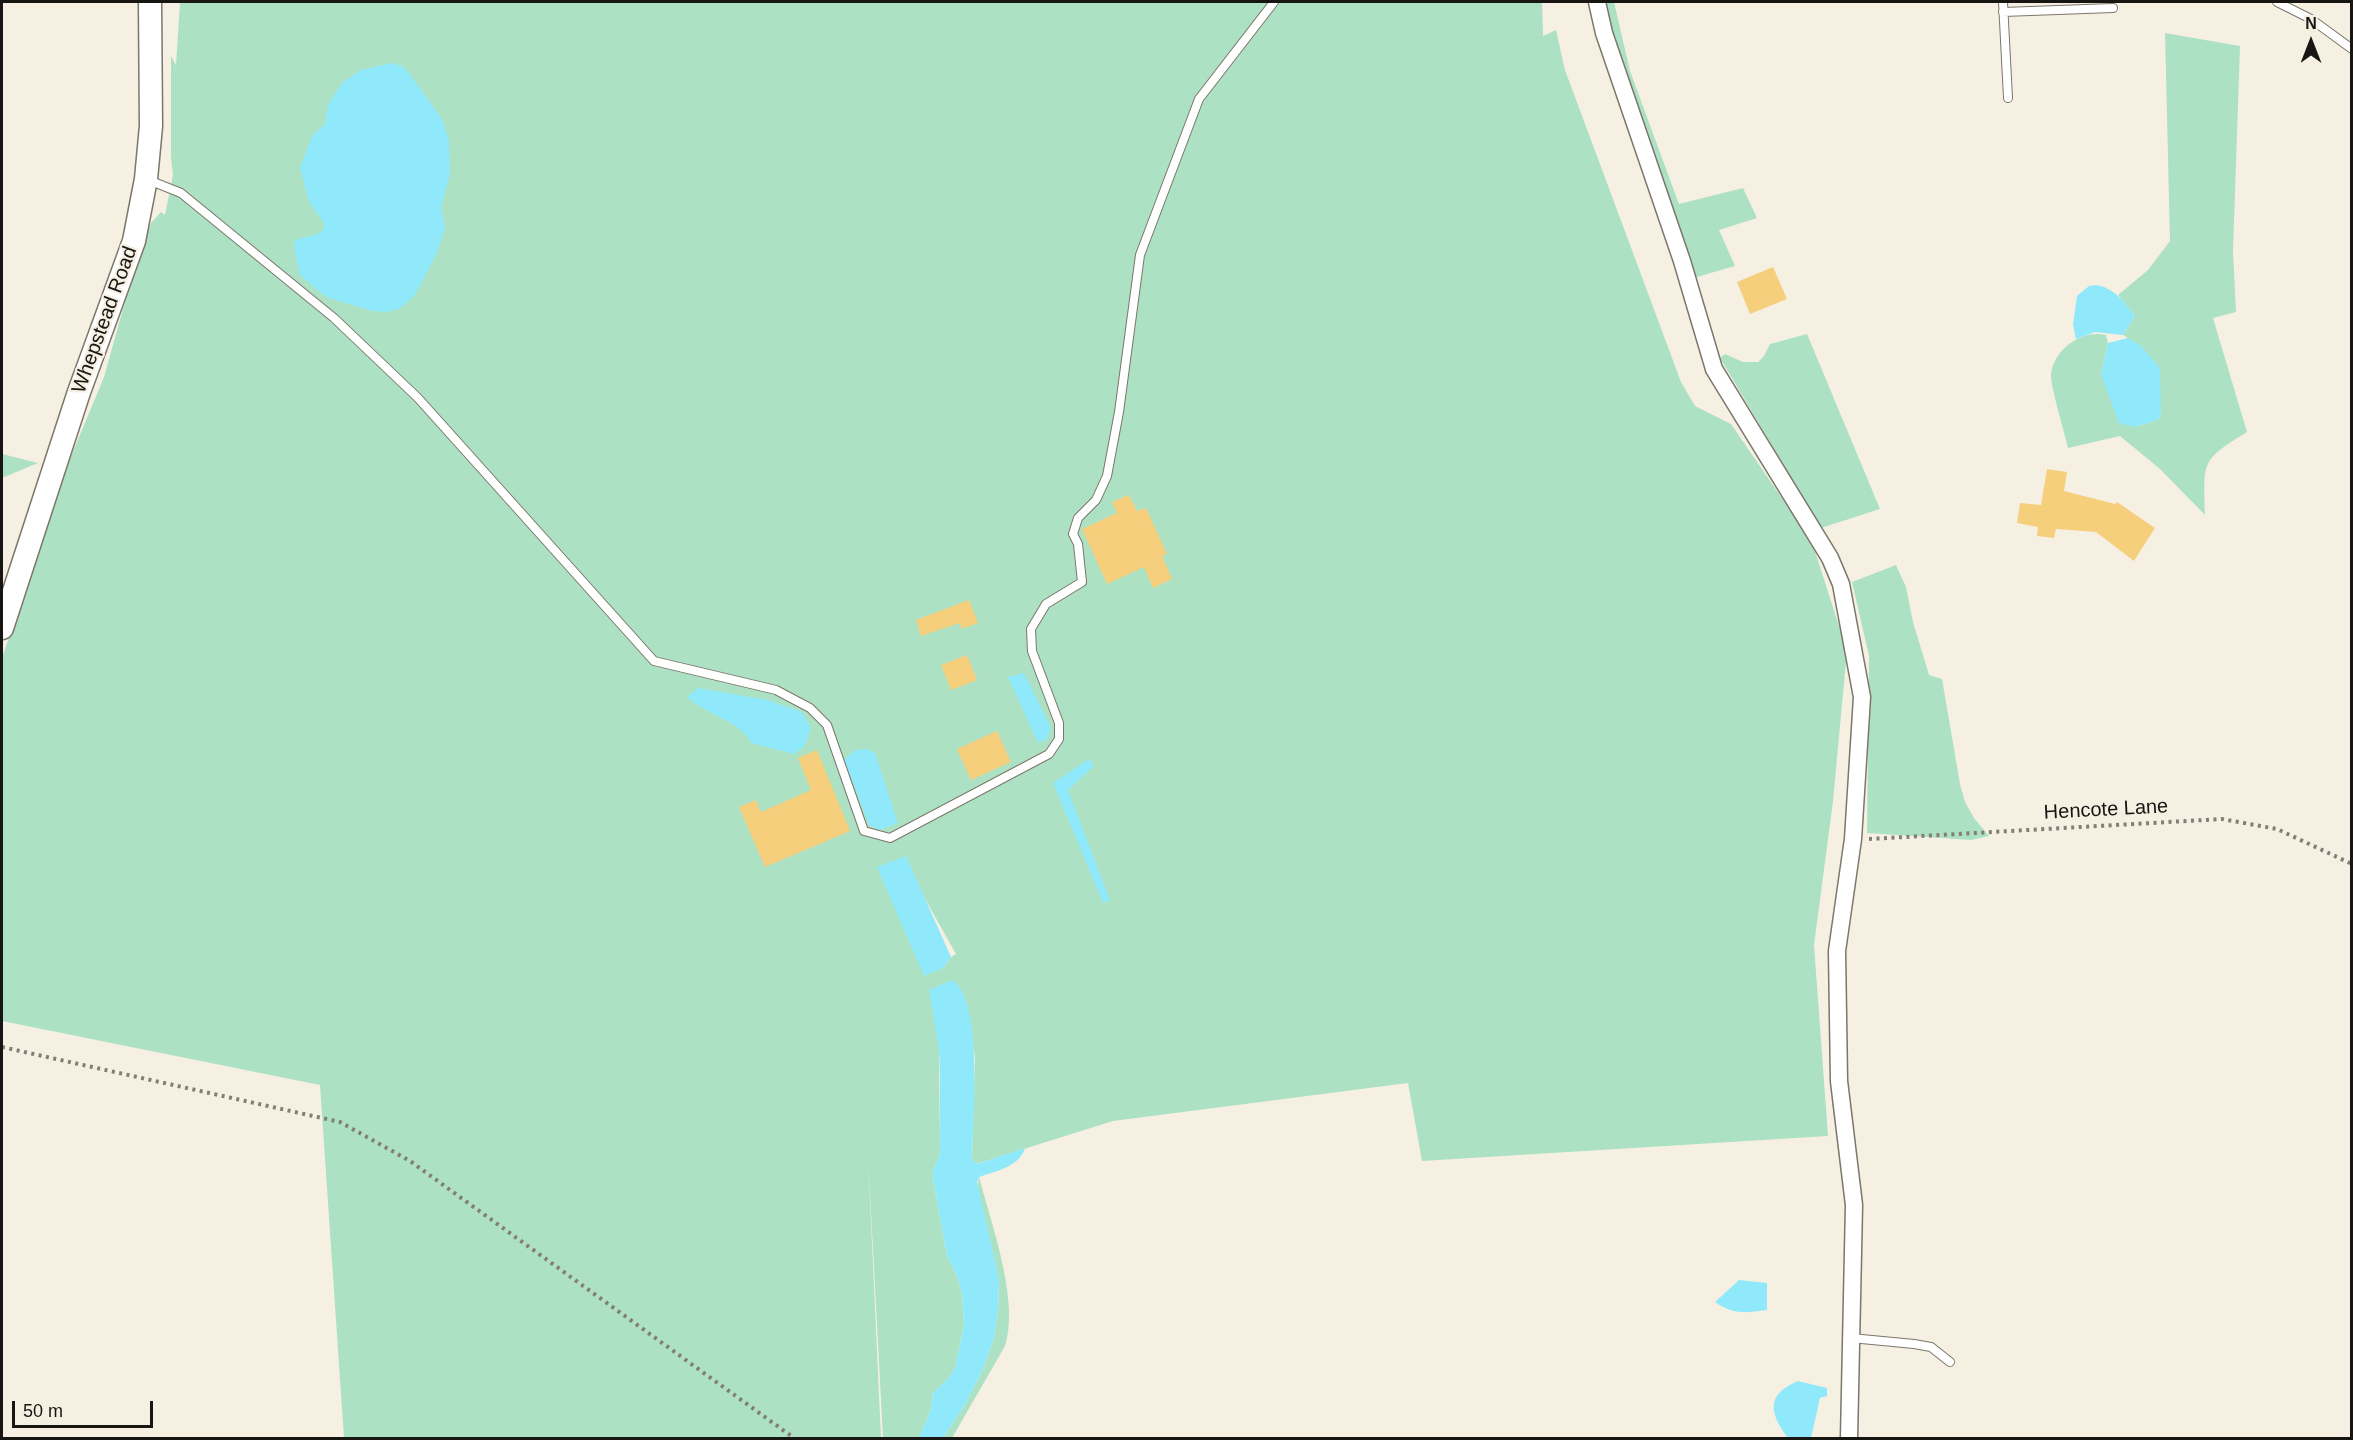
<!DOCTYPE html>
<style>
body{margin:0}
#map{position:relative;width:2353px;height:1440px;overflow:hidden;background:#f6f0e3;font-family:Helvetica,sans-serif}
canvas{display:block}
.frame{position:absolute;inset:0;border:3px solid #181612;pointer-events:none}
.north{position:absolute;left:2281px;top:12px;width:60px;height:60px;-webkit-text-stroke:4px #f6f0e3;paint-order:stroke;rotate:0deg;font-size:16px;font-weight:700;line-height:24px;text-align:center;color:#181612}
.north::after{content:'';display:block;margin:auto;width:21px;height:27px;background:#181612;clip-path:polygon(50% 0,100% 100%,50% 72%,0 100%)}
.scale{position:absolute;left:12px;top:1401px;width:141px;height:27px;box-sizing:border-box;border:3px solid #181612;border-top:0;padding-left:8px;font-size:18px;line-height:21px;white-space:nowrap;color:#181612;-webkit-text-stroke:4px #f6f0e3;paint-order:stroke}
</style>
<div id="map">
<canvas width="2353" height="1440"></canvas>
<div class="frame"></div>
<div class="north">N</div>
<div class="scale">50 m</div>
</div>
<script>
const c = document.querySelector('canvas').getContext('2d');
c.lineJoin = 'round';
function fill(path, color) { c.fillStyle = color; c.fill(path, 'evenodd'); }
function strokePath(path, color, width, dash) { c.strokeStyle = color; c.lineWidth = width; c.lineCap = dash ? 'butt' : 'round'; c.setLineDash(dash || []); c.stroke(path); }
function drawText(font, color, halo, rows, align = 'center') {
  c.font = font + ' Helvetica,sans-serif'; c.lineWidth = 4.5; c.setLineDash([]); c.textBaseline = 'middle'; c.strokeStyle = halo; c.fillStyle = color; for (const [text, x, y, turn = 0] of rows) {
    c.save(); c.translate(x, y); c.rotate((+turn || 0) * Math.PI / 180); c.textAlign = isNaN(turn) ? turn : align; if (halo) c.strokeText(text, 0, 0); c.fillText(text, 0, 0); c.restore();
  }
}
fill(new Path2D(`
 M 180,2 L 1542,2 L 1543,36 L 1556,30 L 1565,70 L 1681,382 L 1695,406 L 1731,424 L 1812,542 L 1847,651 L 1833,801 L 1814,945 L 1828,1136 L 1422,1161 L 1408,1083 L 1113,1121 L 976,1164 L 972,1159 L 975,1057 L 966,1003 L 939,1050 L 940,1153 L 933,1171 L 933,1179 L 947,1256 L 957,1276 L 962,1294 L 964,1326 L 955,1368 L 948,1379 L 933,1393 L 930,1412 L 919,1438 L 883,1438 L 868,1156 L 881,1438 L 344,1438 L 320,1085 L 2,1021 L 2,658 L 69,461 L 104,377 L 128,291 L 151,223 L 161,212 L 165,215 L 173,175 L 171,158 L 171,56 L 176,65 ZM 902,858 L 956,954 L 951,957 L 943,968 L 924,975 Z
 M 1596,2 L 1614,2 L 1630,71 L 1679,204 L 1743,188 L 1757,218 L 1719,230 L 1735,266 L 1690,279 Z
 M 2165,33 L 2240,46 L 2233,251 L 2236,312 L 2213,318 L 2247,432 C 2200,461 2204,461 2205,515 L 2160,469 L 2120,436 L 2068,448 C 2065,434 2050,385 2051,374 C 2054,349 2082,329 2106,335 L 2108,343 L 2101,375 L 2134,427 L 2158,420 L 2161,414 L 2128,338 L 2123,335 L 2135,316 L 2118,295 L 2148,270 L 2170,241 Z
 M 1807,334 L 1880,509 L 1821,528 L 1720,358 L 1725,354 L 1743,362 L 1758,362 L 1764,356 L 1770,344 Z
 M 2,454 L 38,463 L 2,478 Z
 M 1896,565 L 1906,587 L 1913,622 L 1929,675 L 1942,679 L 1960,784 L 1965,802 L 1974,818 L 1989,836 L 1971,840 L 1867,833 L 1869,656 L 1852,582 Z
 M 979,1177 C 991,1223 1020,1301 1005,1346 L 952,1438 L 943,1438 L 965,1405 L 983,1369 L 994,1338 L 998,1311 L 999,1279 L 977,1189 Z`), '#ade1c4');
fill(new Path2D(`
 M 391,63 L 402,66 L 409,73 L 442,119 L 449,140 L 450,174 L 441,208 L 445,227 L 437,253 L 415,295 L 399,309 L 386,312 L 372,311 L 326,297 L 300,275 L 294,247 L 295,240 C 306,236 316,237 324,229 L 324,223 L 309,202 L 300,168 L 312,136 L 325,124 L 328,105 L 342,83 L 361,70 Z
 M 2096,285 C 2115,288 2124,302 2135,316 L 2123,335 L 2095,332 L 2076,339 L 2073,325 L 2077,296 L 2089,286 Z
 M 2128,338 L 2141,346 L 2160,368 L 2161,414 L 2158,420 L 2134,427 L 2119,423 L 2101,375 L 2108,343 Z
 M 1024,673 L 1051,728 L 1047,739 L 1038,743 L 1008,677 Z
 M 698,688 L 768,700 L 802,712 L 811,728 L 804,747 L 794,754 L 751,743 C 743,722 704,714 687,697 Z
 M 867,749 L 875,753 L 898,823 L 880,830 L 869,825 L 844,760 L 855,750 Z
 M 1089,759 L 1094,766 L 1068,790 L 1110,900 L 1103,903 L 1053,783 Z
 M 906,856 L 951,957 L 943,968 L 924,976 L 877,867 Z
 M 952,980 C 984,1000 973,1123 972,1159 L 977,1164 L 1025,1148 C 1019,1167 996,1171 979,1177 L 977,1182 L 999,1279 L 998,1311 L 994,1338 L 983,1369 L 965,1405 L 943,1438 L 919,1438 L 930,1412 L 933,1393 L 948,1379 L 955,1368 L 964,1326 L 962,1294 L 957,1276 L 947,1256 L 933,1179 L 933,1171 L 940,1153 L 940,1075 L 939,1050 L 929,990 Z
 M 1739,1280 L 1767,1283 L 1767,1310 C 1745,1313 1734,1315 1715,1302 Z
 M 1798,1381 L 1827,1388 L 1827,1396 L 1820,1398 L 1811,1438 L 1788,1438 C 1769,1413 1766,1394 1798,1381 Z`), '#90e9fa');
fill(new Path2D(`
 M 1773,267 L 1787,299 L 1750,314 L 1737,282 Z
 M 2047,469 L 2067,472 L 2064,491 L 2115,504 L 2117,502 L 2155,528 L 2134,561 L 2096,532 L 2056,529 L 2054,538 L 2037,536 L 2038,527 L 2017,523 L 2020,503 L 2041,505 Z
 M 1129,495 L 1137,511 L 1146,508 L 1167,554 L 1162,556 L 1172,579 L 1153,588 L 1144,567 L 1107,584 L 1082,529 L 1117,513 L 1112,502 Z
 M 969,600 L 978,623 L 962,629 L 960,623 L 921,636 L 916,620 Z
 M 967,655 L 977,680 L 951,690 L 941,665 Z
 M 997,731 L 1011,762 L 971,780 L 957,749 Z
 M 817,750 L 850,831 L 765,867 L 739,807 L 756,800 L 761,812 L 811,790 L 798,758 Z`), '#f6cf7d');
const lane = new Path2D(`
 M 2003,2 L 2008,98
 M 2277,2 L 2311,19 L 2352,49
 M 2003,12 L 2113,8
 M 146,179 L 181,193 L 334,318 L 418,398 L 654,661 L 776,690 L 810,708 L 827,725 L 864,831 L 890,838 L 1049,754 L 1059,739 L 1059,723 L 1032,651 L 1031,629 L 1046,604 L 1082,582 L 1078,544 L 1073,534 L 1078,518 L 1096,500 L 1107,476 L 1119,412 L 1140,255 L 1199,99 L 1274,2
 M 1851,1338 L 1914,1344 L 1931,1347 L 1950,1362`);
const street = new Path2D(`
 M 1597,2 L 1604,33 L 1682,261 L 1714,369 L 1830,558 L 1841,584 L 1862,697 L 1853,839 L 1837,951 L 1839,1081 L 1854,1205 L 1849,1438`);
const secondary = new Path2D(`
 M 2,628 L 79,392 L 134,241 L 146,179 L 151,126 L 150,2`);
strokePath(lane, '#7c766b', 10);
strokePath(street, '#7c766b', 19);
strokePath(secondary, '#7c766b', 25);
strokePath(new Path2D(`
 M 1869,839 L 2222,819 L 2277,829 L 2352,864
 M 2,1047 L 340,1122 L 410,1161 L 794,1438`), '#827e75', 4, [3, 4.5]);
strokePath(lane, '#fff', 8);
strokePath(street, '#fff', 16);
strokePath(secondary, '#fff', 22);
drawText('20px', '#181612', '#f6f0e3', [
 ["Whepstead Road",105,320,-70],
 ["Hencote Lane",2106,810,-3]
]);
</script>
